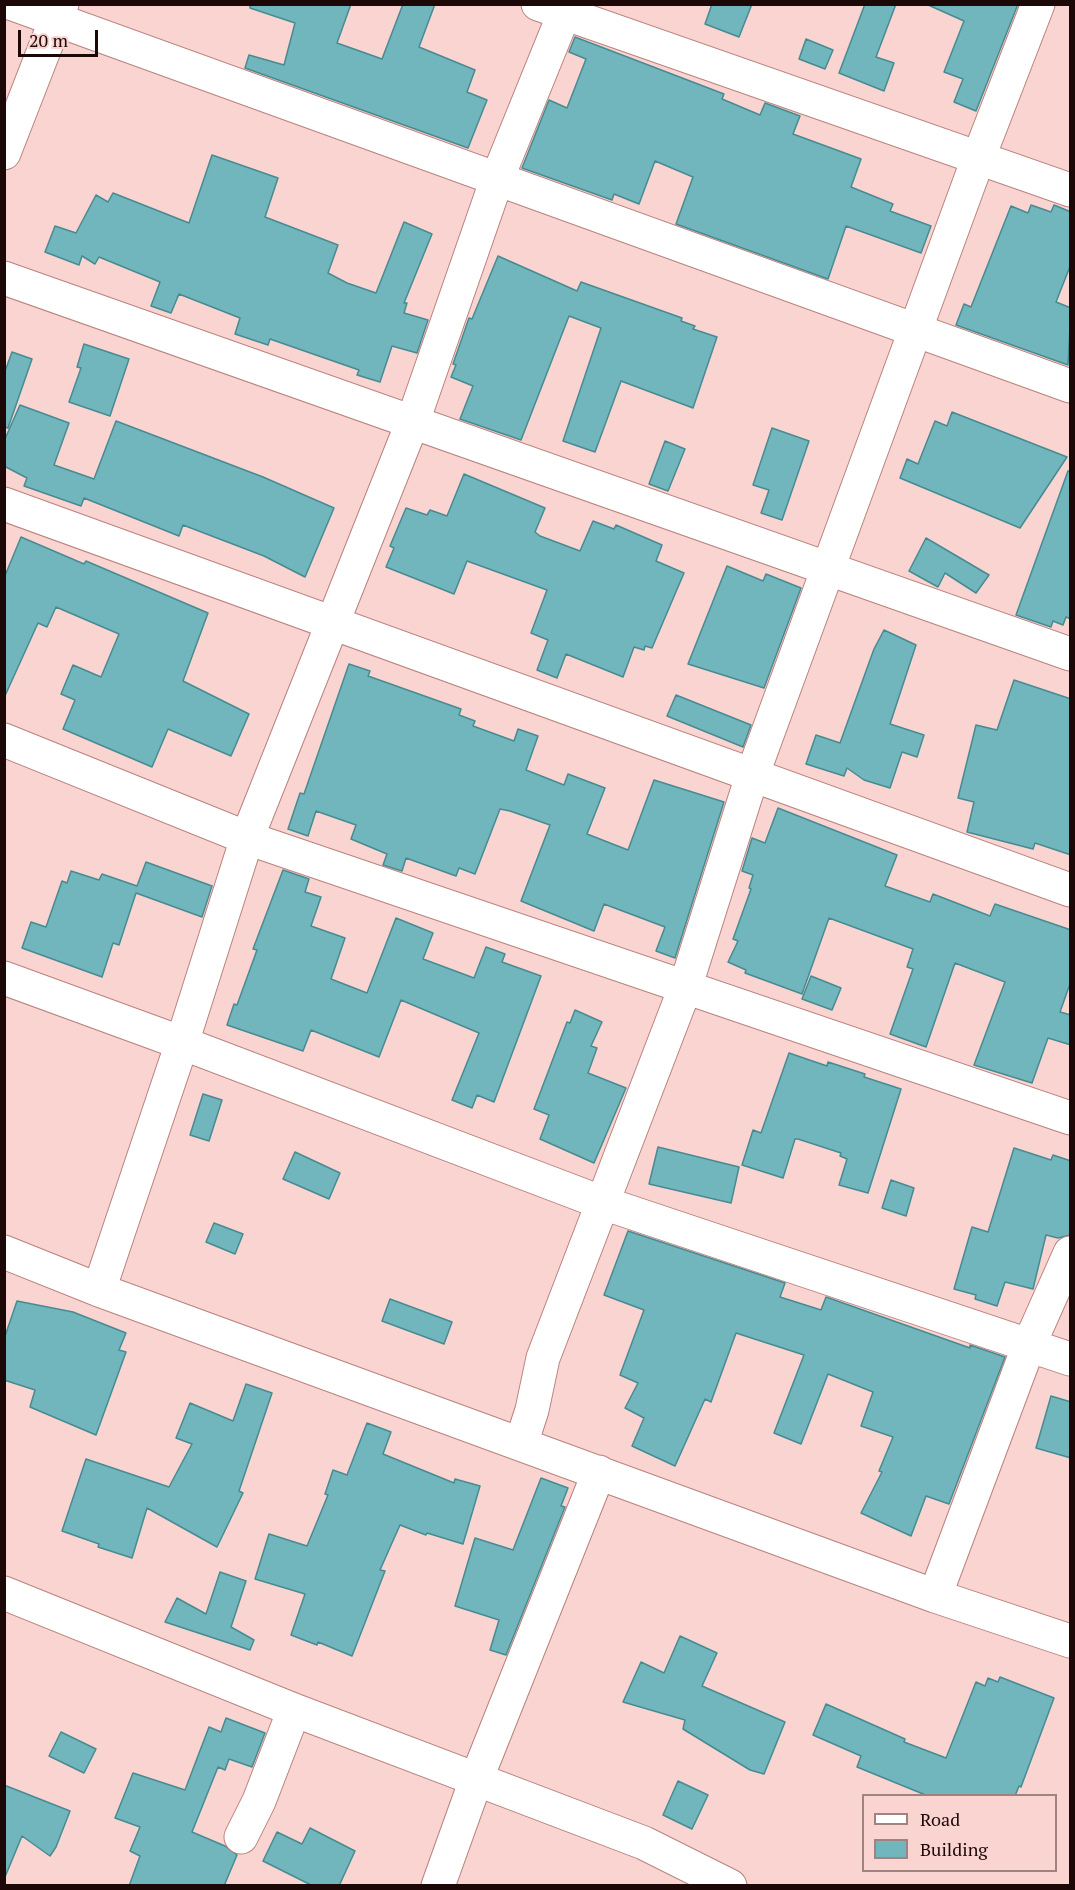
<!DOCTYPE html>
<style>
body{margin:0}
#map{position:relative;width:1075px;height:1890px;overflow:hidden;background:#f9d4d1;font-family:"PT Serif",serif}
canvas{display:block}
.frame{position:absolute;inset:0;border:6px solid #1b0807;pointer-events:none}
.legend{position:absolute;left:862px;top:1794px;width:195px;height:78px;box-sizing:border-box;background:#f9d4d1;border:2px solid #a08280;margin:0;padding:8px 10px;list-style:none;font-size:18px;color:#1b0807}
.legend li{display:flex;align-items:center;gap:12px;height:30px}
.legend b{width:30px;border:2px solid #a08280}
.scale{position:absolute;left:18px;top:30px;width:80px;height:27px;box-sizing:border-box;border:3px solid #1b0807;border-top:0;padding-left:8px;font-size:18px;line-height:21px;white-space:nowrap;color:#1b0807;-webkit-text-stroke:4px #f9d4d1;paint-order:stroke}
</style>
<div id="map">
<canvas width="1075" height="1890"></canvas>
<div class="frame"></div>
<ul class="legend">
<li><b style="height:8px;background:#fff"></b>Road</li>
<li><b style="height:16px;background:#72b6bd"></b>Building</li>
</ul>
<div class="scale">20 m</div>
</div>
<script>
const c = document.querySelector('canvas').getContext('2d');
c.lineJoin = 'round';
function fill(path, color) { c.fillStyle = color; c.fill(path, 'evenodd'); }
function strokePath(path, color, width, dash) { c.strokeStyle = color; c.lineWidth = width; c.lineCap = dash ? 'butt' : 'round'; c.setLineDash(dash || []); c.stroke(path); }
const building = new Path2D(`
 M 250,4 L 351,4 L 337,43 L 382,59 L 403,4 L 435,4 L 419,47 L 475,70 L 467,92 L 487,100 L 468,148 L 245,68 L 249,55 L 284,65 L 295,23 L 250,8 Z
 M 712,4 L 752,4 L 739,37 L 705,24 Z
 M 865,4 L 896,4 L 876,57 L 894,63 L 884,91 L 839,73 Z
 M 926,4 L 1018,4 L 976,111 L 954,102 L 963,79 L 944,72 L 964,21 Z
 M 575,37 L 724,94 L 722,99 L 760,115 L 765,103 L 800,116 L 793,134 L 861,159 L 851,187 L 893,204 L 890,211 L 931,226 L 921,253 L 846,226 L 828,279 L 676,224 L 693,177 L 655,161 L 639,204 L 614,194 L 612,200 L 522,168 L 549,100 L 567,108 L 586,59 L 569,52 Z
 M 806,39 L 833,50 L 825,69 L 799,59 Z
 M 212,155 L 278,178 L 265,217 L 338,245 L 328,273 L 347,283 L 376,293 L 404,222 L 432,234 L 404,303 L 407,303 L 404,313 L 428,320 L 417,353 L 392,346 L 380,382 L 357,375 L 359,370 L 270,339 L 268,345 L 235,334 L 240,318 L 179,294 L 171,313 L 151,306 L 160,282 L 99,257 L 95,264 L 82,256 L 79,265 L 45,252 L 55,226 L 76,233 L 96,195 L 108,202 L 113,193 L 189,223 Z
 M 1031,205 L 1051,212 L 1054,205 L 1071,212 L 1071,264 L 1056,302 L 1071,308 L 1068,365 L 956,325 L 964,304 L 971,307 L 1011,206 L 1028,213 Z
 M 498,256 L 577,291 L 581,282 L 682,318 L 681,321 L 695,326 L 693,329 L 717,337 L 693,408 L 621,381 L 595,452 L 563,441 L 601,328 L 569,316 L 521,440 L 460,419 L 473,386 L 451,377 L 456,365 L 453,364 L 469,318 L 472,319 Z
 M 84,344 L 129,359 L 110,416 L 69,402 L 81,368 L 77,367 Z
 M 12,352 L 32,359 L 8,428 L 4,427 L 4,374 Z
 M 20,405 L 69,423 L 54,465 L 94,479 L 116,421 L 263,477 L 334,508 L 305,577 L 264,556 L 183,525 L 179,536 L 84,498 L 81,506 L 24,486 L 27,478 L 4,466 L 4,441 Z
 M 952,412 L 1067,457 L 1020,528 L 900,478 L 907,459 L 918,464 L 935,421 L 947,426 Z
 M 772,428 L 809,441 L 782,520 L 761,513 L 769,490 L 753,485 Z
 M 665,441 L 685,449 L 668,491 L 649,484 Z
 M 1068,471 L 1071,471 L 1071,619 L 1066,617 L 1063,625 L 1053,621 L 1051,627 L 1016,615 Z
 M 464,474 L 545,508 L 535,532 L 540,536 L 580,551 L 593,521 L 614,529 L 616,525 L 662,545 L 656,561 L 684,573 L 652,648 L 645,646 L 644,650 L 634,647 L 623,677 L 566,654 L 557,678 L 537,670 L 548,640 L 531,633 L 547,590 L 467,561 L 454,594 L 386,567 L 394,548 L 390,546 L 406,508 L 427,515 L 430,510 L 447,516 Z
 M 21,537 L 84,564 L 86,561 L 208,613 L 183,681 L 249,714 L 231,756 L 168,729 L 152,767 L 63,729 L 75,700 L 61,694 L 73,665 L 101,677 L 119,634 L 56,607 L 47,627 L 38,623 L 4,698 L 4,578 Z
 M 926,538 L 989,575 L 976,593 L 945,573 L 938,587 L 909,571 Z
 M 727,566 L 763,581 L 766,574 L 801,588 L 764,688 L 688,664 Z
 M 884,630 L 916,645 L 890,724 L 924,735 L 917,757 L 902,752 L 890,788 L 864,780 L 847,768 L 844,776 L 806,764 L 816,735 L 840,743 L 874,649 Z
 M 349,664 L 370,671 L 368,676 L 461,709 L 459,715 L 475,721 L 473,726 L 514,741 L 518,729 L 538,736 L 526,770 L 564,785 L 568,774 L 605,788 L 587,834 L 628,850 L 654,780 L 724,802 L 675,958 L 656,951 L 665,927 L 604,904 L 594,931 L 521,901 L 550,825 L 510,811 L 500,809 L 475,874 L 459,868 L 456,876 L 406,858 L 402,871 L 383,865 L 387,854 L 351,839 L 356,825 L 316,811 L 308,836 L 288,829 L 300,793 L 304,794 Z
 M 1014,680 L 1071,699 L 1071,855 L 1035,843 L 1033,849 L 967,832 L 974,802 L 958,798 L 976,725 L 997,730 Z
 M 676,695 L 751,725 L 743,747 L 667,716 Z
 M 778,808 L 897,855 L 885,886 L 930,902 L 933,894 L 990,916 L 995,904 L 1071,930 L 1071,981 L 1060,1012 L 1071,1015 L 1071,1045 L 1048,1038 L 1032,1083 L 974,1065 L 1005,982 L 955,963 L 926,1047 L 890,1034 L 913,969 L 907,967 L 913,949 L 829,918 L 802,994 L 745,973 L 746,970 L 728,962 L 738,941 L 733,939 L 751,889 L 749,888 L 753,875 L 742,871 L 752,838 L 765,843 Z
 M 146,862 L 212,886 L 202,917 L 136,893 L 119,945 L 113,943 L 102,977 L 22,948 L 31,922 L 46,927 L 62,881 L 67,883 L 71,871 L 99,880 L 102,874 L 137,886 Z
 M 283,870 L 309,879 L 305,892 L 321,897 L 311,926 L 345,938 L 331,979 L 367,993 L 396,918 L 433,933 L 423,959 L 474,978 L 486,947 L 505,954 L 502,962 L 541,976 L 494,1102 L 477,1095 L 472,1108 L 452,1100 L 479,1033 L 401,1000 L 379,1057 L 311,1030 L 303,1051 L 227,1025 L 234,1004 L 237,1005 L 257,950 L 253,949 Z
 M 811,976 L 841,988 L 832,1010 L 802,999 Z
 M 575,1010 L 602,1022 L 591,1046 L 597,1048 L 588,1073 L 626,1088 L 594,1163 L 540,1139 L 549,1115 L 534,1109 L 567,1022 L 570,1023 Z
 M 789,1053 L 827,1066 L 828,1062 L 865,1074 L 864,1077 L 901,1089 L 868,1193 L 839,1185 L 847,1159 L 840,1156 L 841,1153 L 798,1139 L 795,1139 L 783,1178 L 742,1165 L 753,1130 L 761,1133 Z
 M 203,1094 L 222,1100 L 209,1141 L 190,1135 Z
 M 658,1147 L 739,1167 L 731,1203 L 649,1184 Z
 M 1014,1148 L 1051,1160 L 1053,1155 L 1071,1161 L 1071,1235 L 1058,1238 L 1046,1235 L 1033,1289 L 1005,1282 L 997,1306 L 975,1299 L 976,1295 L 954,1289 L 972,1227 L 988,1232 Z
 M 295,1152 L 340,1173 L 329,1199 L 283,1179 Z
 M 891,1180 L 914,1188 L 906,1216 L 882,1208 Z
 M 214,1223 L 243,1234 L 235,1254 L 206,1242 Z
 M 628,1231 L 785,1283 L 780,1297 L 821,1310 L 826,1297 L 970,1348 L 970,1345 L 1005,1357 L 949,1504 L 926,1496 L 911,1536 L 861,1513 L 882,1472 L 879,1471 L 893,1437 L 861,1426 L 873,1392 L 828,1374 L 801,1444 L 774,1433 L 804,1355 L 736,1333 L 711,1402 L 705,1399 L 675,1466 L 632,1446 L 644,1418 L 625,1408 L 638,1383 L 620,1375 L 644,1310 L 604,1295 Z
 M 390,1299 L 452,1322 L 444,1344 L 382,1321 Z
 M 17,1301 L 73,1312 L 126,1333 L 119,1350 L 126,1352 L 96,1435 L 30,1407 L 35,1390 L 4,1380 L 4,1339 Z
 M 246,1384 L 272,1393 L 239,1491 L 243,1493 L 217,1547 L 147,1508 L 132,1558 L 98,1547 L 99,1544 L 62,1531 L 86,1459 L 169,1487 L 192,1444 L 176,1438 L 190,1403 L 233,1421 Z
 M 1051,1396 L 1071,1402 L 1071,1458 L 1036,1448 Z
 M 367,1423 L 391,1432 L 383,1454 L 454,1483 L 455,1479 L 480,1486 L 463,1544 L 427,1533 L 426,1535 L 400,1525 L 380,1570 L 385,1571 L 352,1656 L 318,1642 L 317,1645 L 291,1635 L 305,1594 L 255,1579 L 269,1534 L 307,1546 L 328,1495 L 325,1494 L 333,1470 L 347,1475 Z
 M 541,1478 L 568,1488 L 561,1506 L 565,1507 L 506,1655 L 490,1650 L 499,1620 L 455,1606 L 475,1538 L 513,1550 Z
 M 220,1572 L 246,1581 L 231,1627 L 254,1640 L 250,1650 L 165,1622 L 177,1598 L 206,1614 Z
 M 680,1636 L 717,1653 L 702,1686 L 785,1722 L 764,1774 L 750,1770 L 683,1729 L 685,1720 L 623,1702 L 641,1662 L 664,1673 Z
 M 1000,1677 L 1054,1698 L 1021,1787 L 1019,1786 L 1015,1796 L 928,1796 L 857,1767 L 861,1756 L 813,1735 L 826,1704 L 905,1739 L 904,1742 L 946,1758 L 976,1682 L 985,1686 L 988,1678 L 998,1682 Z
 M 226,1718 L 265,1733 L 252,1767 L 229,1759 L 225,1770 L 218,1767 L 192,1832 L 225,1846 L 237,1855 L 224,1886 L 129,1886 L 140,1856 L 130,1851 L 140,1827 L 115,1818 L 133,1773 L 185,1790 L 209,1727 L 221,1732 Z
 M 61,1732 L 96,1749 L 84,1773 L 49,1756 Z
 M 678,1781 L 708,1795 L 692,1829 L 663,1815 Z
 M 4,1785 L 70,1811 L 56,1847 L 50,1856 L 22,1836 L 5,1877 Z
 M 310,1828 L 355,1851 L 339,1886 L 313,1886 L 263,1861 L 277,1832 L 302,1844 Z`);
fill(building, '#72b6bd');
strokePath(building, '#478b92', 1.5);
const minor = new Path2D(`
 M 13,4 L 1070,386
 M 538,4 L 1070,190
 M 4,153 L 62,4
 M 4,278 L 1070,654
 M 4,504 L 1070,890
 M 4,740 L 247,838 L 1070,1118
 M 4,978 L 182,1043 L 603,1203 L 1070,1359
 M 4,1252 L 99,1290 L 935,1596 L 1070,1641
 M 99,1290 L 182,1043 L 247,838 L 413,421 L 497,179 L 568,4
 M 521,1444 L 532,1410 L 543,1358 L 685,988 L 752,776 L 978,159 L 1038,4
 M 4,1593 L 294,1710 L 644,1843 L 730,1886
 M 935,1596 L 1029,1345 L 1070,1253
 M 241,1837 L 259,1801 L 294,1710
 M 438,1886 L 476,1780 L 599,1472`);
strokePath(minor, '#b9827e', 35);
strokePath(minor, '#fff', 33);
</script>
